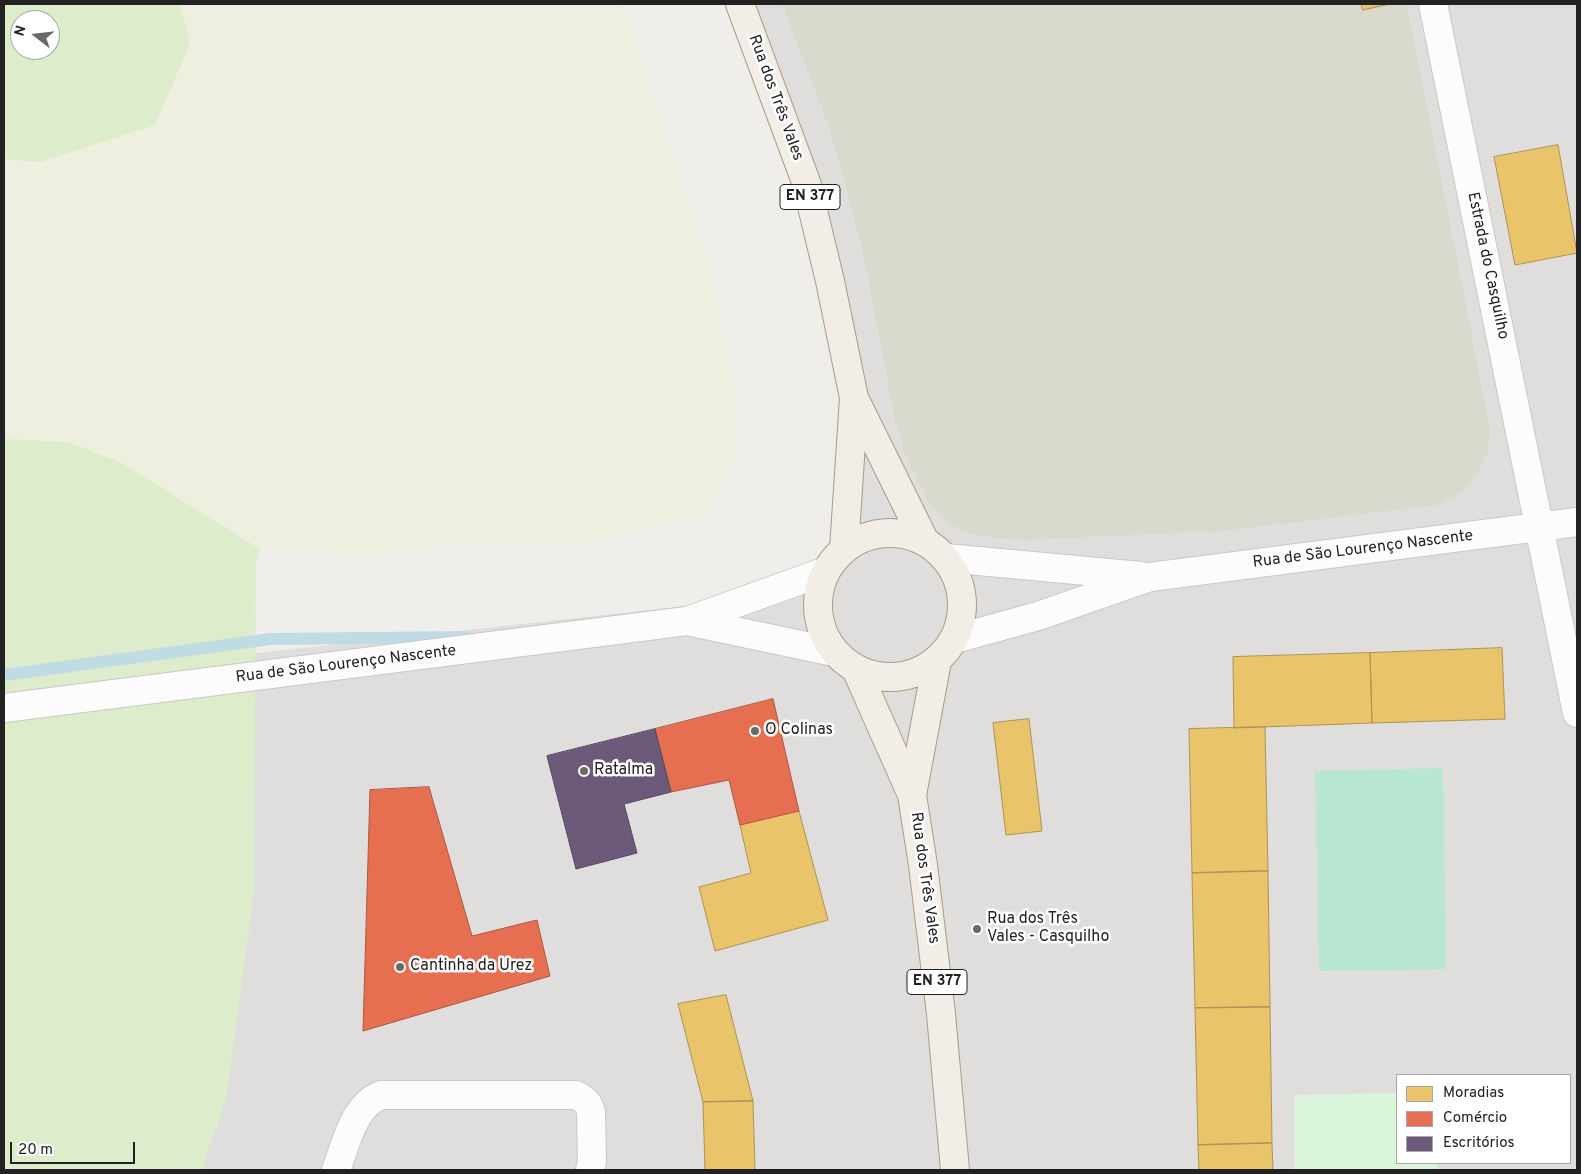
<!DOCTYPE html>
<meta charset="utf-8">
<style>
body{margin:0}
#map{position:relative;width:1581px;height:1174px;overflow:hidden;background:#f0eeeb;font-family:Overpass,sans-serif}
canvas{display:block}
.frame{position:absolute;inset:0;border:5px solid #222;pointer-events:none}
.legend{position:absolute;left:1396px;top:1074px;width:175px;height:90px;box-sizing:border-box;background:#fff;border:1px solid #a7a7a7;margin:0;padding:6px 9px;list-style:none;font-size:15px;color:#222}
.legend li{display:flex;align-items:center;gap:10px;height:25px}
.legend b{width:25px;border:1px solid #a7a7a7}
.north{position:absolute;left:10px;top:10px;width:50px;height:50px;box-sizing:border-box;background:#fff;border:1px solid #a7a7a7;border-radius:50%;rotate:286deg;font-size:14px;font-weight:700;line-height:20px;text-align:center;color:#222}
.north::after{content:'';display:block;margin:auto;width:18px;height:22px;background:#6a6968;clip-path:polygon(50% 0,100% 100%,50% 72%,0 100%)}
.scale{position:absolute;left:10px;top:1142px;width:125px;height:22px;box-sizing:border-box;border:2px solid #222;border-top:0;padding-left:6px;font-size:15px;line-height:18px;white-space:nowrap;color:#222;-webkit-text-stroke:4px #fff;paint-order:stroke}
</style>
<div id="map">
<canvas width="1581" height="1174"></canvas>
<div class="frame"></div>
<ul class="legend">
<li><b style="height:14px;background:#e9c46a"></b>Moradias</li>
<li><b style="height:14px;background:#e76f51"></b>Comércio</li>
<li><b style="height:14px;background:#6d597a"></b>Escritórios</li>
</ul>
<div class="north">N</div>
<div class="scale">20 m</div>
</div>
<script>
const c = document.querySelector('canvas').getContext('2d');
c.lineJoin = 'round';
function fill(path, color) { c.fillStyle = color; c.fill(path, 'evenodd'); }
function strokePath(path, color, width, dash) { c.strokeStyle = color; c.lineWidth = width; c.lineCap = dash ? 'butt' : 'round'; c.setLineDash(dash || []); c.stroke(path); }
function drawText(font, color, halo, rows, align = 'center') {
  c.font = font + ' Overpass,sans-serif'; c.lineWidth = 5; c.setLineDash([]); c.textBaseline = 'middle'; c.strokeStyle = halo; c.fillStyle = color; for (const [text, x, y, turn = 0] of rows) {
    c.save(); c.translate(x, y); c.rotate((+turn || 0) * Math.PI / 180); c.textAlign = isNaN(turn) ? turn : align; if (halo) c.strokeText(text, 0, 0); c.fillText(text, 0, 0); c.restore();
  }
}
fill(new Path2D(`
 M 733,4 L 1577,4 L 1577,1170 L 4,1170 L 4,681 L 804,593 L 855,502 L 811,183 ZM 1397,1075 L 1570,1075 L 1570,1163 L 1397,1163 Z`), '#dfdedc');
fill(new Path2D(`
 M 782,4 L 1407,4 L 1490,428 L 1487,455 L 1477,475 L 1463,491 L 1437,505 L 1222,531 L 1018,540 L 989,537 L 964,532 L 944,520 L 928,501 L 906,457 L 895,421 L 862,247 L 830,130 Z`), '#d9d9cd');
fill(new Path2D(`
 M 179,4 L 620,4 L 630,26 L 710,270 L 735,396 L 737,457 L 704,516 L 576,544 L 461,543 L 372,557 L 263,550 L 122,463 L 68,442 L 4,440 L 4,159 L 41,162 L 188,33 Z`), '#efefdf');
fill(new Path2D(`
 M 4,4 L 179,4 L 188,33 L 189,46 L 155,125 L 41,162 L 4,159 ZM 20,20 L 50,20 L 50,50 L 20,50 Z
 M 6,439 L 68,442 L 122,463 L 260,549 L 256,565 L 254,891 L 226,1100 L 201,1170 L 4,1170 L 4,440 Z`), '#ddeccb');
fill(new Path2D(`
 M 1397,1093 L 1397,1163 L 1437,1163 L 1437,1170 L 1295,1170 L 1294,1095 Z`), '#daf5da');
fill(new Path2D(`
 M 1443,768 L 1446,969 L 1319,971 L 1315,771 Z`), '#b7e6d2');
const homes = new Path2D(`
 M 1361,4 L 1390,4 L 1363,10 Z
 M 1558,145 L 1577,253 L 1515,265 L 1494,157 Z
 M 1502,648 L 1505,719 L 1372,723 L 1370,653 Z
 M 1370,653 L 1372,723 L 1234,728 L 1233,657 Z
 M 1029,719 L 1042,831 L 1006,835 L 993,723 Z
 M 1265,727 L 1268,871 L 1192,873 L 1189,729 Z
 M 799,811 L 828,920 L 715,951 L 699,887 L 751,873 L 740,825 Z
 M 1268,871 L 1270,1007 L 1195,1008 L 1192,873 Z
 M 726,995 L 753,1101 L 703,1102 L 678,1004 Z
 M 1270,1007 L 1272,1143 L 1198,1145 L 1195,1008 Z
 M 753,1101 L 755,1170 L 705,1170 L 703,1102 Z
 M 1272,1143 L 1273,1170 L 1199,1170 L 1198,1145 Z`);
fill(homes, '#e9c46a');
strokePath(homes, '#ad9354', 1);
const shops = new Path2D(`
 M 773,699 L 799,811 L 740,825 L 729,780 L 671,792 L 655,729 Z
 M 429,787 L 472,936 L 537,920 L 550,976 L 363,1031 L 370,790 Z`);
fill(shops, '#e76f51');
strokePath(shops, '#ac5843', 1);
const offices = new Path2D(`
 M 655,729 L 671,792 L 624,804 L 637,853 L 576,869 L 547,756 Z`);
fill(offices, '#6d597a');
strokePath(offices, '#564860', 1);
strokePath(new Path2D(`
 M 4,675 L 271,639 L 468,637`), '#bfdbe3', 12);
const minor = new Path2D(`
 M 1433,4 L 1577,713
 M 946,558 L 1141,576
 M 687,621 L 834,652
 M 955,639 L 1038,616 L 1150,577 L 1577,522
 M 4,708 L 687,621 L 826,571
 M 336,1170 C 346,1144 353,1106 381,1095 L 576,1095 C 584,1099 589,1103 591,1112 L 592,1162 L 590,1170`);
const major = new Path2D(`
 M 740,4 L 806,182 L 830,281 L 854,398 L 844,549
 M 854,398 L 924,540
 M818 605a72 72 0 1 1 144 0a72 72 0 1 1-144 0Z
 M 856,669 L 912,795 L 923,865 L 941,1014 L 955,1170
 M 912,795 L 937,661`);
strokePath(minor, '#c9c8c7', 30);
strokePath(major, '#a79c86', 30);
strokePath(minor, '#fdfcfc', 28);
strokePath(major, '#f3ede7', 28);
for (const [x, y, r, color] of [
 [755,731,5,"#6a6968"],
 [584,771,5,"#6a6968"],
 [977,929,5,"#6a6968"],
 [400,967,5,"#6a6968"]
]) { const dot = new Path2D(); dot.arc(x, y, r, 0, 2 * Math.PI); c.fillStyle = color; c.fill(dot); strokePath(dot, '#fff', 2); }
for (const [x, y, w] of [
 [810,197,60],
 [937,982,60]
]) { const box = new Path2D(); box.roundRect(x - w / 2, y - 12.5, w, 25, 4); c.fillStyle = '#fff'; c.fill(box); strokePath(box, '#222', 1); }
drawText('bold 15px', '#222', null, [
 ["EN 377",810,197],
 ["EN 377",937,982]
]);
drawText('16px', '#222', '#fff', [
 ["Rua dos Três Vales",775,98,70],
 ["Estrada do Casquilho",1487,266,78],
 ["Rua de São Lourenço Nascente",1363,550,-7],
 ["Rua de São Lourenço Nascente",346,665,-7],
 ["Rua dos Três Vales",924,878,82]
]);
drawText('16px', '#222', '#fff', [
 ["O Colinas",765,731],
 ["Ratalma",594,771],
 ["Rua dos Três",987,920],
 ["Vales - Casquilho",987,938],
 ["Cantinha da Urez",410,967]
], 'left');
</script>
